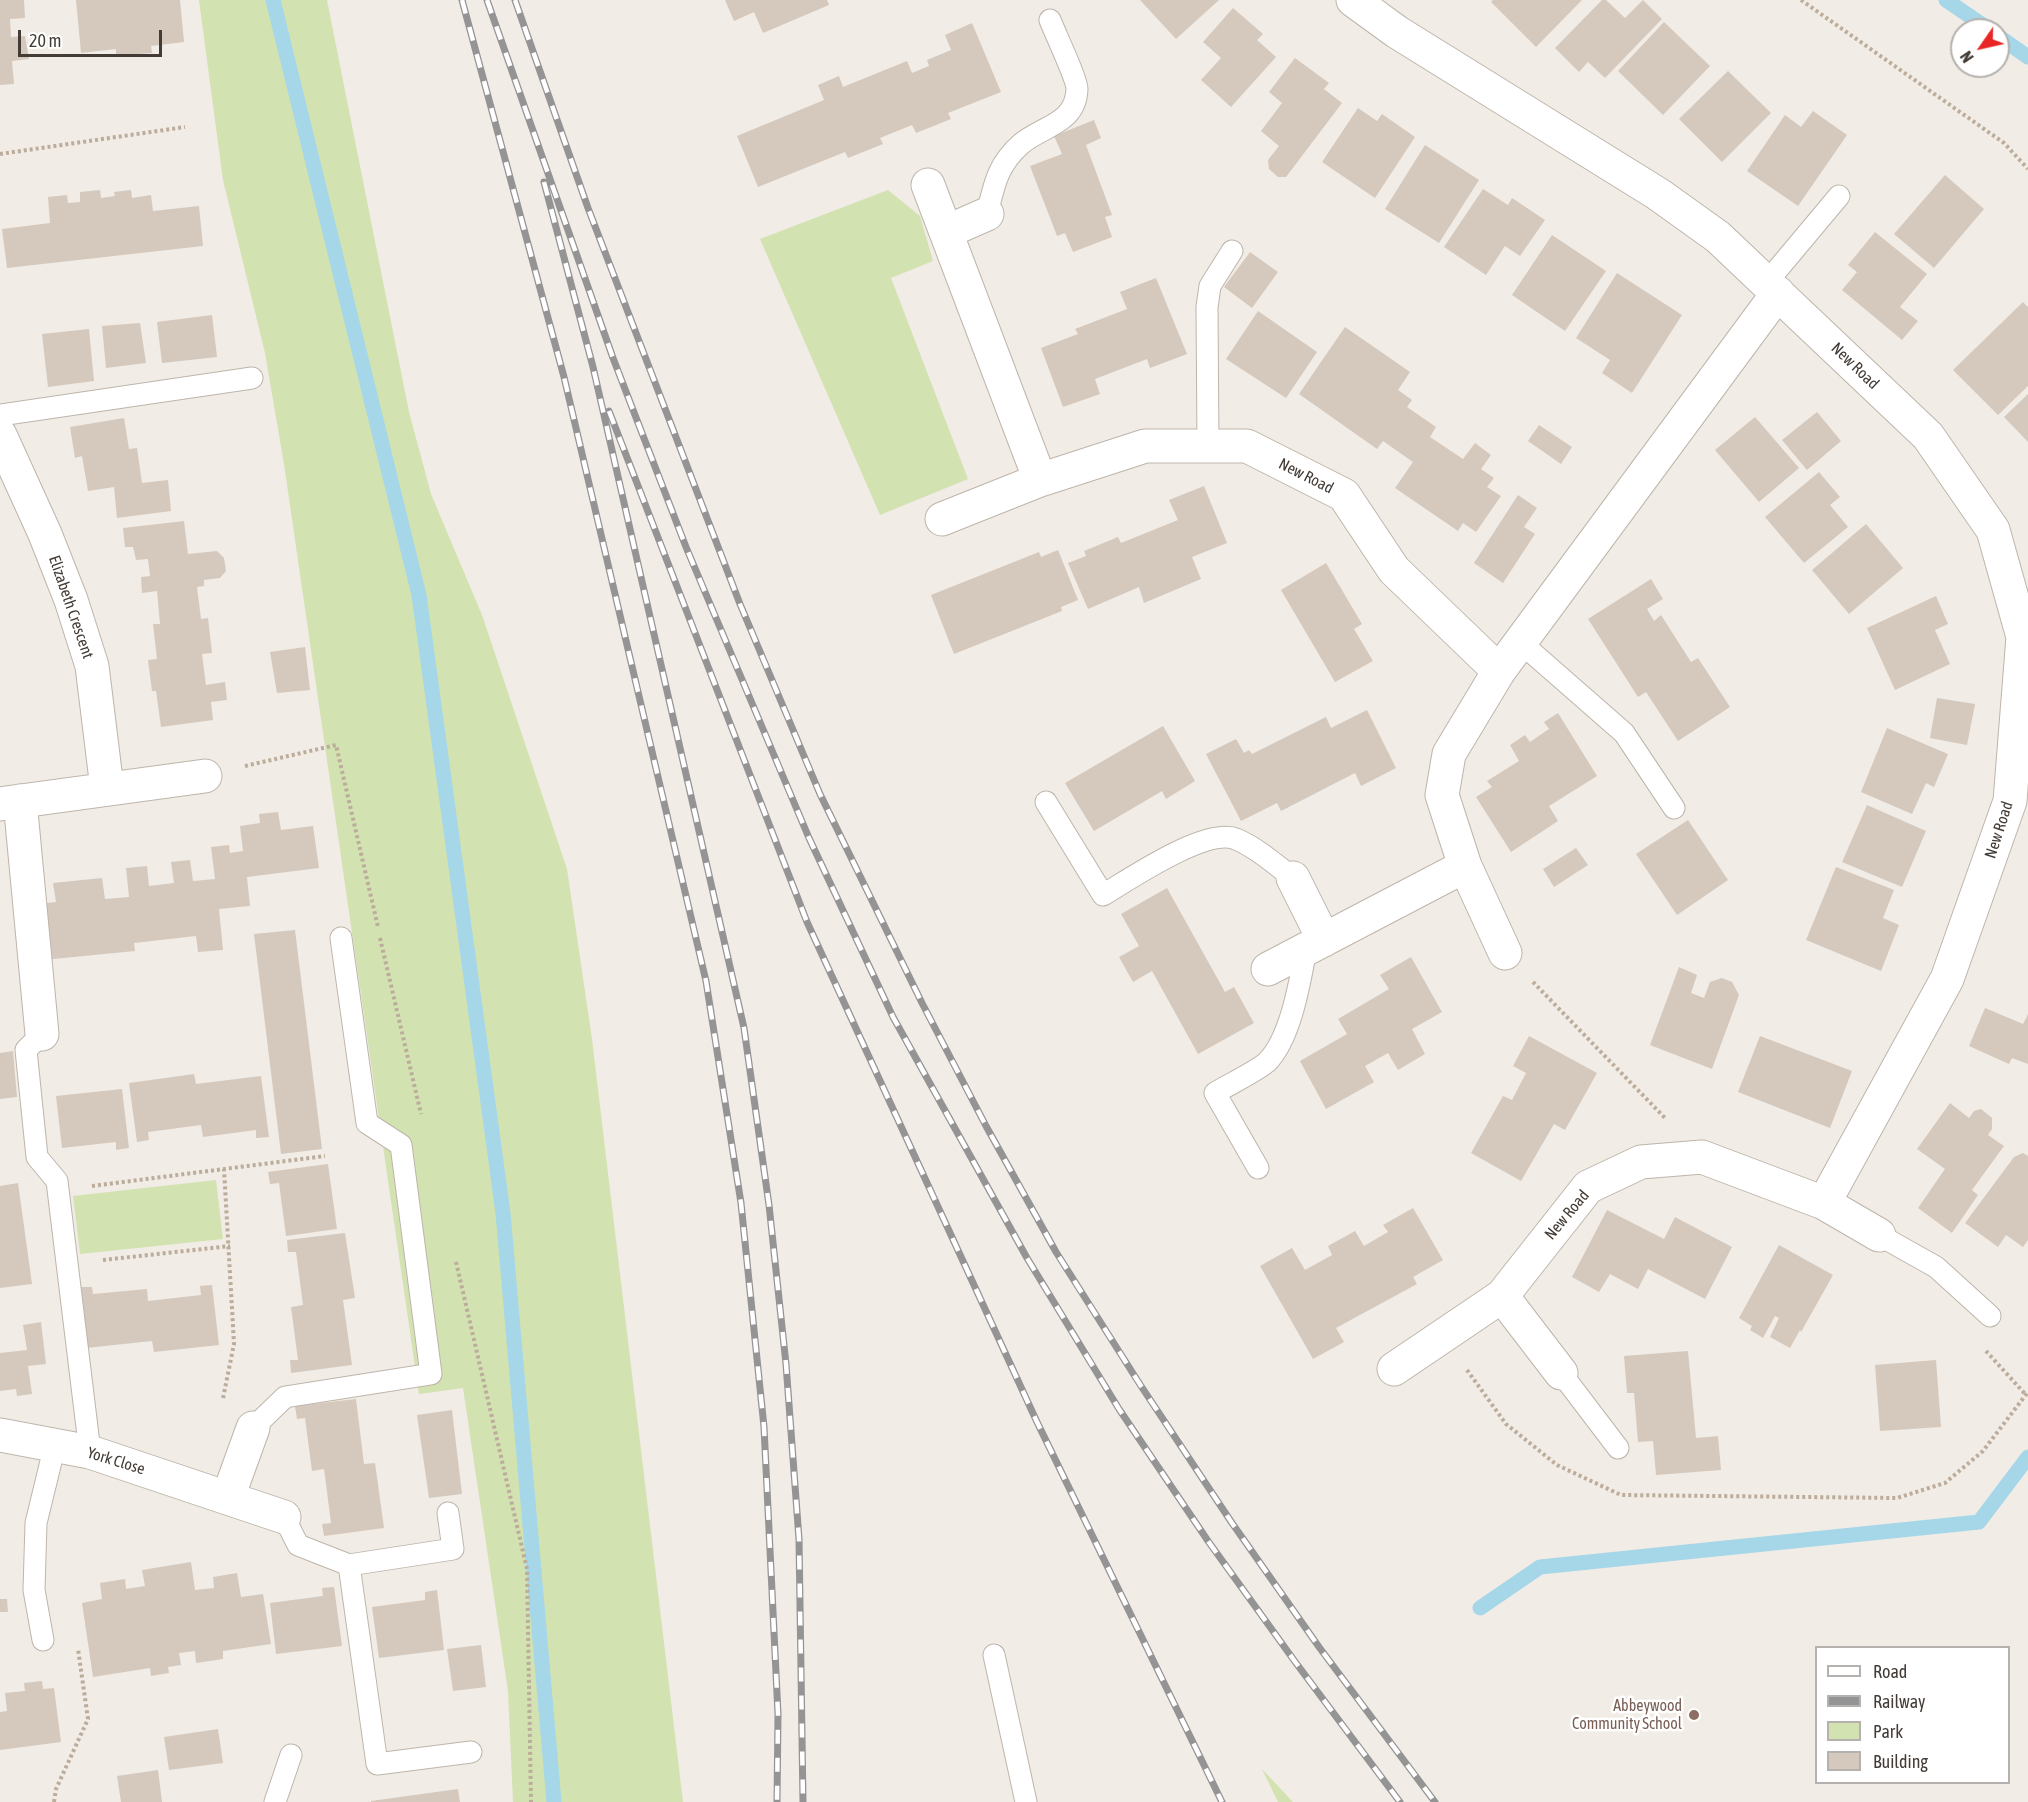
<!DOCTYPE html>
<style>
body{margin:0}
#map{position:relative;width:2028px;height:1802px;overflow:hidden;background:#f1ece5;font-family:"Asap Condensed",sans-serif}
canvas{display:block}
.legend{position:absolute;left:1815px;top:1646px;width:195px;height:138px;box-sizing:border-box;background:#fff;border:2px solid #b4b1ae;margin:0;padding:8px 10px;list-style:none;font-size:18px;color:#433b35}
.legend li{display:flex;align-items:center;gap:12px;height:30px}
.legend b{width:30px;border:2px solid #b4b1ae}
.north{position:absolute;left:1950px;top:18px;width:60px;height:60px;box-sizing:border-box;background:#fff;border:2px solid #b4b1ae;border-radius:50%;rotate:236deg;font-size:16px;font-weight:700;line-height:24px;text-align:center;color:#433b35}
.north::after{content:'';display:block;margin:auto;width:21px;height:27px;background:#e82625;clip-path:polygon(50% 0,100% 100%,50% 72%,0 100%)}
.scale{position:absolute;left:18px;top:30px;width:144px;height:27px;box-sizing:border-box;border:3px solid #433b35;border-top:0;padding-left:8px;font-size:18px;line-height:21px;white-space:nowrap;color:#433b35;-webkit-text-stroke:4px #fff;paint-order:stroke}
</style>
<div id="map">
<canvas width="2028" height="1802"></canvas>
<ul class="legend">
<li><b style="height:8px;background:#fff"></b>Road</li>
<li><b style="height:8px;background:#949494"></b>Railway</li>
<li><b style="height:16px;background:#d3e2b1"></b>Park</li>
<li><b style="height:16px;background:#d5c9be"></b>Building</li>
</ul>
<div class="north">N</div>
<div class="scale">20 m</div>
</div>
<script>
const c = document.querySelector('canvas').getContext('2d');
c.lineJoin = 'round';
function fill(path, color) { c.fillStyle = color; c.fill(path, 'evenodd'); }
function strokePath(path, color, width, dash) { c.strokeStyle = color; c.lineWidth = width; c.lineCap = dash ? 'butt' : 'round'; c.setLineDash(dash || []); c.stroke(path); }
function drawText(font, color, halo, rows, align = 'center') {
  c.font = font + ' "Asap Condensed",sans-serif'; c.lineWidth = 5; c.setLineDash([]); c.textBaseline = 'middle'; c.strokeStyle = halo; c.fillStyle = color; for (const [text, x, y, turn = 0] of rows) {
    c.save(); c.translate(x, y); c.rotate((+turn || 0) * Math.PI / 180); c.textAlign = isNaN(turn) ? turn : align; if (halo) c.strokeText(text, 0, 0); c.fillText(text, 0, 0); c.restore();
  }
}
fill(new Path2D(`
 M 199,0 L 327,0 L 409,412 L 431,494 L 482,615 L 567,869 L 592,1039 L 683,1802 L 513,1802 L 508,1691 L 463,1388 L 419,1394 L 284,464 L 265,353 L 223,180 Z
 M 888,190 L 920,216 L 933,261 L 891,278 L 968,479 L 880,515 L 760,239 Z
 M 216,1180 L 223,1239 L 80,1254 L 73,1196 Z
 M 1262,1769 L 1293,1802 L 1278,1802 Z`), '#d3e2b1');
strokePath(new Path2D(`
 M 273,0 L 419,595 L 503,1213 L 554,1802
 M 1946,0 L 1990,30
 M 1998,36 L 2028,57
 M 1480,1608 L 1540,1567 L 1979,1522 L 2028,1457`), '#a5d7e9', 15);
fill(new Path2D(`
 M 0,0 L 24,0 L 25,18 L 10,19 L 11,37 L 25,36 L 29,59 L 12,61 L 14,84 L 0,85 Z
 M 76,0 L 180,0 L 184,42 L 151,46 L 152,53 L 116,56 L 116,49 L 81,53 Z
 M 725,0 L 827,0 L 829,5 L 763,33 L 754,12 L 734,21 Z
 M 1140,0 L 1219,0 L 1176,39 Z
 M 1493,0 L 1582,0 L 1536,47 L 1491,2 Z
 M 1602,0 L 1606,0 L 1625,18 L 1643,0 L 1662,19 L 1605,78 L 1588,62 L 1579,72 L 1555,48 Z
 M 1233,8 L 1263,34 L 1257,40 L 1276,57 L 1231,107 L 1201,80 L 1221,58 L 1203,42 Z
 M 1664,22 L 1710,66 L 1663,115 L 1618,71 Z
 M 972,23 L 1001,92 L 948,113 L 951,119 L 916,133 L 912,125 L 880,138 L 883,144 L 848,158 L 845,152 L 758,187 L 737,136 L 824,100 L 818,85 L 839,76 L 843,87 L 907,61 L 912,73 L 929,66 L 927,60 L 951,50 L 945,35 Z
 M 1295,58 L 1329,83 L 1324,89 L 1342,103 L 1286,177 L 1278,177 L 1269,169 L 1268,160 L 1279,146 L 1261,131 L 1282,103 L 1269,92 Z
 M 1728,71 L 1771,113 L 1722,162 L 1679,119 Z
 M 1358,108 L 1377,121 L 1382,114 L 1415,137 L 1375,198 L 1322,162 Z
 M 1813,111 L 1847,135 L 1798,206 L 1747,171 L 1785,115 L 1801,127 Z
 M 1094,120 L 1101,138 L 1086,145 L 1112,215 L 1105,217 L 1112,237 L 1073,252 L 1065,233 L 1057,236 L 1030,166 L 1062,154 L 1054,136 Z
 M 1425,145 L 1479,180 L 1439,243 L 1385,209 Z
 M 1945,175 L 1984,209 L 1934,268 L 1894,234 Z
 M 1483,189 L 1508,205 L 1512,198 L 1545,220 L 1520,256 L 1505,246 L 1486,275 L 1444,247 Z
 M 100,190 L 101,198 L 115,196 L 114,192 L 131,190 L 132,198 L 151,195 L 153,211 L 199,206 L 203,246 L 7,268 L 2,229 L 50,223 L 48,197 L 67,195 L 68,203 L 80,202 L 80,192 Z
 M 1875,232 L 1927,274 L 1900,307 L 1918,321 L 1902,340 L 1842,290 L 1857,272 L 1848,265 Z
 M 1552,235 L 1606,271 L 1565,331 L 1512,295 Z
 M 1250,252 L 1278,272 L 1252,308 L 1224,287 Z
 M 1617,273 L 1682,315 L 1632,393 L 1602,373 L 1610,360 L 1576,338 Z
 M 1156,278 L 1187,354 L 1150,368 L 1147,359 L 1095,379 L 1100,394 L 1063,407 L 1041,348 L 1078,334 L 1075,329 L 1127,309 L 1120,292 Z
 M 2023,302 L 2028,307 L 2028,386 L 1998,415 L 1953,370 Z
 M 1258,311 L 1317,352 L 1286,398 L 1226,359 Z
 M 212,315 L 217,357 L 162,363 L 157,322 Z
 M 140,323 L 146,363 L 106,368 L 102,326 Z
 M 1345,327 L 1410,372 L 1398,390 L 1412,400 L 1407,407 L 1436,427 L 1430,437 L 1463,459 L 1475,443 L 1491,455 L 1481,469 L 1494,478 L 1487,487 L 1501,496 L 1476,532 L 1463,523 L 1458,531 L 1395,488 L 1413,462 L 1383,441 L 1377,449 L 1299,394 Z
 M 89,329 L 94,381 L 48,387 L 42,334 Z
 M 2028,394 L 2028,442 L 2004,417 Z
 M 1817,412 L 1841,441 L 1807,470 L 1782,440 Z
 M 1755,417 L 1799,468 L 1759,502 L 1715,450 Z
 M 124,418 L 129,449 L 137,448 L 142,483 L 168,480 L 171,511 L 117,518 L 114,487 L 88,491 L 82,456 L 75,458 L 70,427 Z
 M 1539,425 L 1572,447 L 1561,464 L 1528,441 Z
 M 1819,472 L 1840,497 L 1830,505 L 1848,527 L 1804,563 L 1765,517 Z
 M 1204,486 L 1227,543 L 1192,557 L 1201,579 L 1144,603 L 1139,587 L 1088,609 L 1068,563 L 1086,556 L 1084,551 L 1118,537 L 1121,543 L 1178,520 L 1169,500 Z
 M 1518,495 L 1537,508 L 1524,527 L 1535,534 L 1503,583 L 1474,563 Z
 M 184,521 L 188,554 L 217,551 L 224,558 L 226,571 L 220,578 L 204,580 L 204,586 L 197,587 L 201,619 L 208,618 L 212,653 L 202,654 L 206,685 L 225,682 L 227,700 L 211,702 L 213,720 L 161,727 L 156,691 L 152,691 L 148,660 L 157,659 L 153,624 L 160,624 L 157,591 L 142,593 L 141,577 L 150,576 L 148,559 L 136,560 L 133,547 L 125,547 L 123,528 Z
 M 1866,524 L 1903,568 L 1849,614 L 1812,570 Z
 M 1058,550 L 1078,600 L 1061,607 L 1062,611 L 954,654 L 931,595 L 1039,552 L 1041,557 Z
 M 1326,563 L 1362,624 L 1354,629 L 1373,661 L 1335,682 L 1281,590 Z
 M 1651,579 L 1663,599 L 1647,609 L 1654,621 L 1661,615 L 1691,662 L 1698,658 L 1730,707 L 1678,741 L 1646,692 L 1638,697 L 1588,619 Z
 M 1936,596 L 1948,624 L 1935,630 L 1950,664 L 1895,690 L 1867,628 Z
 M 305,647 L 310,690 L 277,693 L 270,652 Z
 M 1937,698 L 1975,704 L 1967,745 L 1930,738 Z
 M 1367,710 L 1396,768 L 1361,786 L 1355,773 L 1281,811 L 1277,803 L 1241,821 L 1206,754 L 1236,739 L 1244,753 L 1249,750 L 1252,754 L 1326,717 L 1331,728 Z
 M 1558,713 L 1597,776 L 1549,806 L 1558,821 L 1511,852 L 1476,797 L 1492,787 L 1487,781 L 1519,761 L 1510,745 L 1525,735 L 1530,742 L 1549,729 L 1544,722 Z
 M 1163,726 L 1195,781 L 1166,799 L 1162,791 L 1094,831 L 1065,783 Z
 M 1887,728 L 1948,754 L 1934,787 L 1926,783 L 1912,814 L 1861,792 Z
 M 1867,805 L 1926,831 L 1902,887 L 1842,862 Z
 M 278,812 L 281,830 L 313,826 L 319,868 L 247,877 L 250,906 L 219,909 L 223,950 L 198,952 L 196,936 L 134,943 L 135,951 L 43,960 L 38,904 L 56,902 L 53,883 L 102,878 L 105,899 L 129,897 L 126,868 L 147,866 L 149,886 L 174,883 L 171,862 L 190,860 L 193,881 L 215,879 L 211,847 L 229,845 L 230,853 L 243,851 L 240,826 L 260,823 L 259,814 Z
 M 1688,820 L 1728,880 L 1677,915 L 1636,854 Z
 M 1576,848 L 1588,865 L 1554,887 L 1543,869 Z
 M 1836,867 L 1894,890 L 1883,918 L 1899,925 L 1881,971 L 1806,940 Z
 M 1167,888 L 1225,992 L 1234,987 L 1254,1023 L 1198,1054 L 1152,971 L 1133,982 L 1119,957 L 1139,946 L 1121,914 Z
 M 295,930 L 322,1149 L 281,1154 L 254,934 Z
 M 1411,957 L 1442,1012 L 1412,1029 L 1425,1054 L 1398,1070 L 1388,1053 L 1365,1066 L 1374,1082 L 1326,1109 L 1300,1061 L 1347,1034 L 1338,1019 L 1389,989 L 1380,975 Z
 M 1679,967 L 1697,975 L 1691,993 L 1704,998 L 1710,982 L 1722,978 L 1732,982 L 1739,995 L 1712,1069 L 1650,1045 Z
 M 1985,1008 L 2023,1024 L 2028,1014 L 2028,1064 L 2012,1058 L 2009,1064 L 1969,1046 Z
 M 1529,1036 L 1597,1073 L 1565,1130 L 1554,1124 L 1521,1181 L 1471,1153 L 1503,1096 L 1512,1100 L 1526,1073 L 1513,1066 Z
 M 1760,1036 L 1852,1071 L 1830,1128 L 1738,1092 Z
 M 13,1051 L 17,1097 L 0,1099 L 0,1053 Z
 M 194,1074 L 196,1084 L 261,1076 L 269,1137 L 256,1138 L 256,1130 L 203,1137 L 201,1125 L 148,1132 L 149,1140 L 137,1142 L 129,1083 Z
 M 122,1089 L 129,1148 L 116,1150 L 116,1142 L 62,1148 L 56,1096 Z
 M 1950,1103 L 1969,1118 L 1974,1111 L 1981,1109 L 1992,1118 L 1992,1129 L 1988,1135 L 2004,1146 L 1972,1190 L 1978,1195 L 1952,1233 L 1918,1208 L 1945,1169 L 1917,1149 Z
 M 2023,1153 L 2028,1156 L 2028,1240 L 2023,1247 L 2006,1235 L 1998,1247 L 1965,1223 L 2014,1157 Z
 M 328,1164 L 337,1229 L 286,1236 L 279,1183 L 270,1184 L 268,1172 Z
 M 18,1183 L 32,1284 L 0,1288 L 0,1186 Z
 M 1413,1208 L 1443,1260 L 1413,1277 L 1417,1284 L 1336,1328 L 1344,1342 L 1313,1359 L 1260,1266 L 1292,1248 L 1305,1270 L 1332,1255 L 1328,1246 L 1355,1231 L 1364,1246 L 1388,1232 L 1383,1225 Z
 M 1607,1210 L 1664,1239 L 1675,1217 L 1732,1247 L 1705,1299 L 1648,1269 L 1638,1289 L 1610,1274 L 1599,1292 L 1572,1277 Z
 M 345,1233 L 355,1298 L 343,1300 L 352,1365 L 291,1373 L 290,1360 L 298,1360 L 291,1307 L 303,1305 L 296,1252 L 288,1252 L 287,1240 Z
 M 1779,1245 L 1833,1275 L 1801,1332 L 1800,1330 L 1790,1348 L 1770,1337 L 1779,1318 L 1775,1316 L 1763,1338 L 1750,1330 L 1752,1326 L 1739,1318 Z
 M 212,1285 L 219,1345 L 154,1352 L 152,1341 L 86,1348 L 80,1287 L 92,1287 L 93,1294 L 147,1289 L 148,1301 L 201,1295 L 200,1286 Z
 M 41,1322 L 46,1364 L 28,1366 L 32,1394 L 17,1396 L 16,1389 L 0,1391 L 0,1353 L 27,1350 L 23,1325 Z
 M 1688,1351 L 1696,1438 L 1718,1436 L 1721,1470 L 1656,1475 L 1653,1441 L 1638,1442 L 1634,1393 L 1627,1393 L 1624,1356 Z
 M 1936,1360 L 1941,1427 L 1880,1431 L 1875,1365 Z
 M 356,1399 L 364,1464 L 375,1463 L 384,1528 L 324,1536 L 322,1524 L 331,1523 L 324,1469 L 312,1471 L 305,1418 L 297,1419 L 295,1406 Z
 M 452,1410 L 462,1494 L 429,1498 L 417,1415 Z
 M 191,1562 L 195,1590 L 214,1588 L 213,1577 L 237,1573 L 241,1597 L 263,1594 L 271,1644 L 223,1651 L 223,1659 L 196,1663 L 195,1651 L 179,1653 L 181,1665 L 168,1667 L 169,1673 L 151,1676 L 150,1668 L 93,1677 L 82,1603 L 102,1599 L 100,1583 L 125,1579 L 126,1589 L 145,1586 L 142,1570 Z
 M 334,1587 L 342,1646 L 276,1654 L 270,1603 L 323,1596 L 322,1588 Z
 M 437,1590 L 444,1650 L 379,1658 L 372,1607 L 425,1600 L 425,1592 Z
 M 0,1599 L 7,1599 L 8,1612 L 0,1612 Z
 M 481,1645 L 486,1687 L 453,1691 L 447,1649 Z
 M 42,1681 L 43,1689 L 54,1688 L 61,1742 L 0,1750 L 0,1712 L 7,1711 L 5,1693 L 25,1691 L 24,1683 Z
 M 218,1729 L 223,1763 L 169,1770 L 164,1737 Z
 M 158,1770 L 162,1802 L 121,1802 L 117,1776 Z
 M 458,1789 L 460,1802 L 371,1802 L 371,1801 Z`), '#d5c9be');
const lane = new Path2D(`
 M 987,214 C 994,186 997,165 1021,144 C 1042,126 1076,124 1077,89 C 1077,79 1055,33 1050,20
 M 1767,282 L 1839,196
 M 0,415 L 252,378
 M 1208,446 L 1207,307 L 1210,286 L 1232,251
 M 1520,642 L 1624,733 L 1674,808
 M 1046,802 L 1103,895 C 1130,879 1206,827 1236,839 C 1257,848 1275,864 1293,878
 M 42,1034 L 26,1050 L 37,1157 L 57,1181 L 90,1452
 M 1258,1168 L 1215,1093 C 1228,1085 1257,1071 1267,1062 C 1291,1038 1300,981 1306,949
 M 1879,1235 L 1936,1267 L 1990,1316
 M 1561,1373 L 1618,1448
 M 253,1428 L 285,1397 L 431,1374 L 401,1145 L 367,1123 L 341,938
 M 284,1517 L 298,1545 L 349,1565 L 377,1764 L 471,1752
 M 349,1565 L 453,1549 L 448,1513
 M 43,1640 L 34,1590 L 36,1523 L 55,1445
 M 994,1655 L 1026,1802
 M 275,1802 L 291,1755`);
const street = new Path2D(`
 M 1353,0 L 1397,32 L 1658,194 L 1718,237 L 1928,436 L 1993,530 L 2023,637 L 2010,801 L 1947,979 L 1824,1203
 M 928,185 L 1040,480
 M 946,232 L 987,214
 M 0,435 L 45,534 L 71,600 L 92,666 L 107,788
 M 942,519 L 1040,480 L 1145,446 L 1247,446 L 1344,495 L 1394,570 L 1499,671
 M 20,801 L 42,1034
 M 0,804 L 205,776
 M 1293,878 L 1324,940
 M 1505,953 L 1465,866 L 1442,795 L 1449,754 L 1499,671 L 1778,293
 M 1268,969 L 1465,866
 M 1502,1296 L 1561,1373
 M 1394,1369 L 1502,1296 L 1588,1187 L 1641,1162 L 1702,1157 L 1824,1203 L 1879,1235
 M 0,1435 L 90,1452 L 284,1517
 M 228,1497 L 253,1428`);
strokePath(lane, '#beb5ab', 23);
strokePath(street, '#beb5ab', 35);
strokePath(new Path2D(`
 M 1801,0 L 2004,143 L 2028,169
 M 0,154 L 185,127
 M 245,766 L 336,745 L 378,927
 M 380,938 L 421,1114
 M 1533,982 L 1665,1118
 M 92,1186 L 325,1156
 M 103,1260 L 230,1246
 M 456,1262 L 527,1569 L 531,1802
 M 1986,1351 L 2026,1395
 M 1467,1370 L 1506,1424 L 1557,1465 L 1621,1495 L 1897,1498 L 1945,1483 L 1983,1451 L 2028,1392
 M 223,1398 L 234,1344 L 224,1169
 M 54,1802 L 56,1789 L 88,1719 L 78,1649`), '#bcac9b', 4, [3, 3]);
strokePath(lane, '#fff', 21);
strokePath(street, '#fff', 33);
const rail = new Path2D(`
 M 462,0 L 564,377 L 706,981 L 741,1203 L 764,1427 L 778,1714 L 777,1802
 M 487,0 L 613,358 L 686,547 L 809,838 L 893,1017 L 1027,1258 L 1119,1409 L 1208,1541 L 1296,1663 L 1400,1802
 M 515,0 L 588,208 L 740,604 L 820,794 L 922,1003 L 986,1126 L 1056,1252 L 1141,1386 L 1232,1523 L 1319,1647 L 1435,1802
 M 544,182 L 593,367 L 744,1028 L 769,1205 L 786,1364 L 799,1539 L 803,1802
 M 609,411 L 807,922 L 1037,1422 L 1222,1802`);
strokePath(rail, '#949494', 7);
strokePath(rail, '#fff', 4.5, [14]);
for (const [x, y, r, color] of [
 [1694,1715,6,"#8d6e63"]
]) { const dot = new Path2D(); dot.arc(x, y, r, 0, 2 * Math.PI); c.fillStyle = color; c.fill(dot); strokePath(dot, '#fff', 2); }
drawText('16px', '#433b35', '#fff', [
 ["New Road",1855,366,44],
 ["New Road",1306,476,27],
 ["Elizabeth Crescent",71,607,71],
 ["New Road",1999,830,-72],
 ["New Road",1567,1215,-50],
 ["York Close",116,1461,17]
]);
drawText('16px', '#785e54', '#fff', [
 ["Abbeywood",1682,1706],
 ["Community School",1682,1724]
], 'right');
</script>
